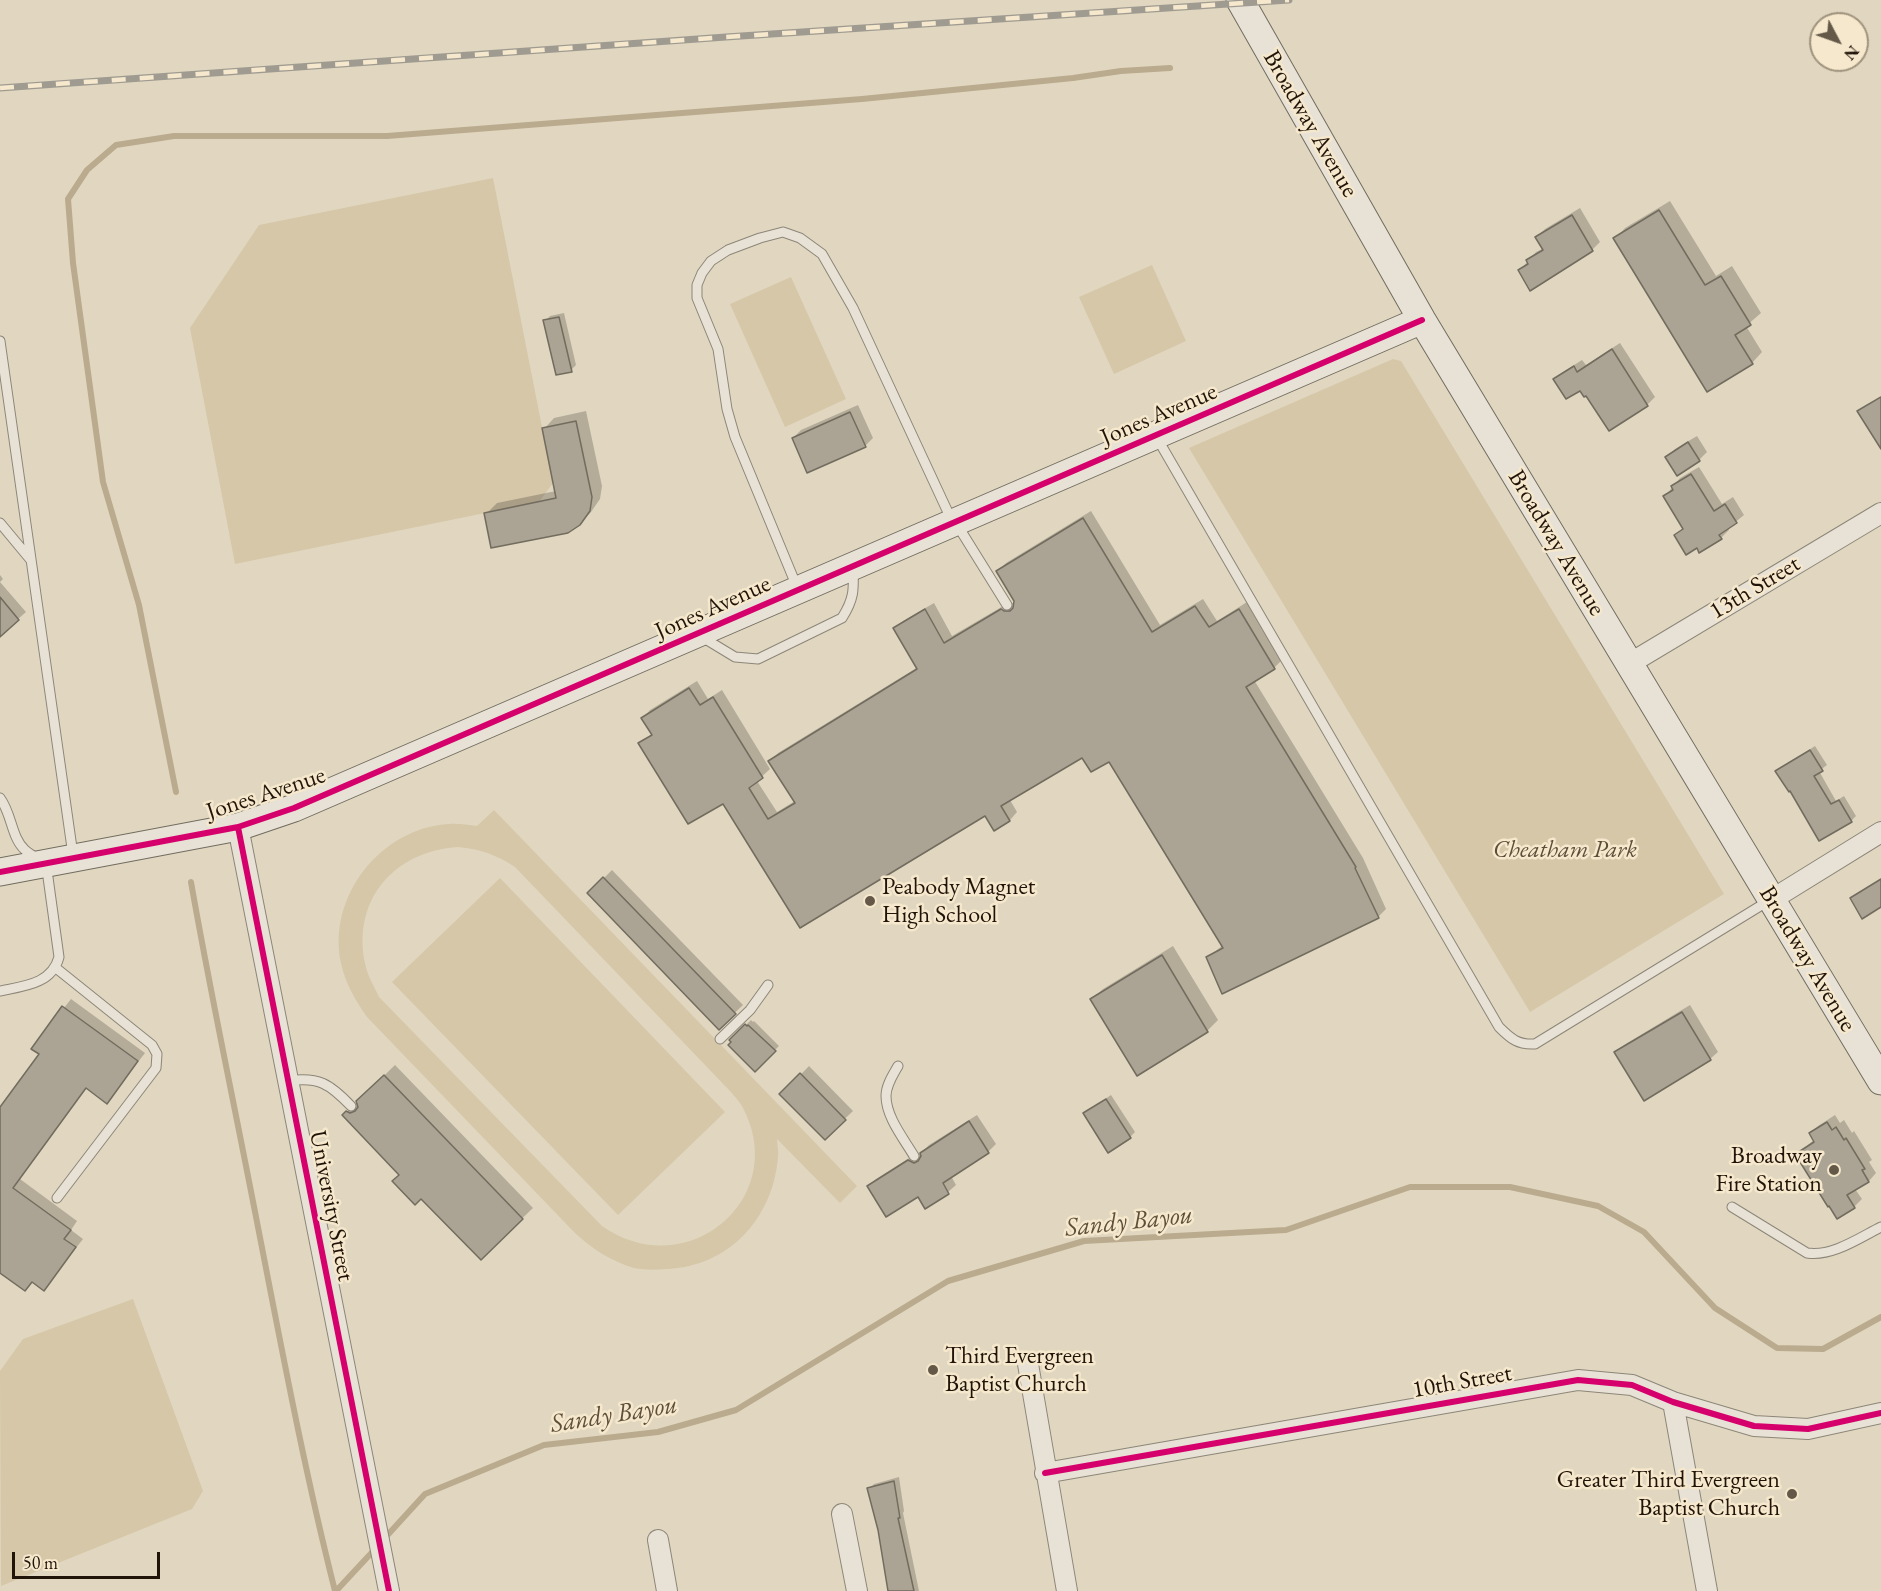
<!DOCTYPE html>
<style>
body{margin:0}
#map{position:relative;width:1881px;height:1591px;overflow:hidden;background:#e1d7c0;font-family:"EB Garamond",serif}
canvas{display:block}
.north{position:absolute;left:1809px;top:12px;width:60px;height:60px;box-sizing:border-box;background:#f5e8cd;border:2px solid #a0937e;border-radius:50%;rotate:131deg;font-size:16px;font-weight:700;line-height:24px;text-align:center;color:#201308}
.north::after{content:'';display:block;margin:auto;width:21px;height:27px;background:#645848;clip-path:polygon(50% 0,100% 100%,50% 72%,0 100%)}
.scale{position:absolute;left:12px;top:1552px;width:148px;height:27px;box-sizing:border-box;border:3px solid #201308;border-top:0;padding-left:8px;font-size:18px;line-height:21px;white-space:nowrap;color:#201308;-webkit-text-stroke:4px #f5e8cd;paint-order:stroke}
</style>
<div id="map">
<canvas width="1881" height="1591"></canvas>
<div class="north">N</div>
<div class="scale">50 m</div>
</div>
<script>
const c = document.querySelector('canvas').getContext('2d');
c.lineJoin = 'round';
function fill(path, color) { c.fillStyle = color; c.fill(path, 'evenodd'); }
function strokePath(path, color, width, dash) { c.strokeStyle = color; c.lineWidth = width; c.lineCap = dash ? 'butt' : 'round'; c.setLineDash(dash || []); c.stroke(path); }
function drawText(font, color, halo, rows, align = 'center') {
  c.font = font + ' "EB Garamond",serif'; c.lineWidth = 5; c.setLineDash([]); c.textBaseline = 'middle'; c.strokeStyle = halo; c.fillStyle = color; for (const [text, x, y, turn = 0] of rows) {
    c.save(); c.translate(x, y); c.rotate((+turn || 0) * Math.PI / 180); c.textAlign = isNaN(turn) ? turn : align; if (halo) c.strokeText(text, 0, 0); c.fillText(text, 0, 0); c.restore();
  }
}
fill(new Path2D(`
 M 493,178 L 553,483 L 539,502 L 235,564 L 190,328 L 259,225 Z
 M 1152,265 L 1186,341 L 1114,374 L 1079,297 Z
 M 791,277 L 846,399 L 785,427 L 730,304 Z
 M 1393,359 L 1401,361 L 1724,894 L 1530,1012 L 1189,448 Z
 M 494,810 L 857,1186 L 840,1203 L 777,1139 C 777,1145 779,1151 778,1157 C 773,1219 728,1267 666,1269 C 655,1270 643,1270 634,1268 C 611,1261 592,1249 575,1233 L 367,1017 C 356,1001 345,983 341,963 C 327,896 381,828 449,824 C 458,823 468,825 477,826 ZM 458,847 C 480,849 497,855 515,867 L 730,1091 C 735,1097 741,1103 744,1110 C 789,1200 686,1285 602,1226 L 379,997 C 374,986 367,975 365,963 C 352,899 395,851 458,847 Z
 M 500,878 L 725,1112 L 618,1215 L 392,982 Z
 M 133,1299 L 203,1491 L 192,1509 L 1,1586 L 0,1371 L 23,1339 Z`), '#d5c7a8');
fill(new Path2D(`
 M 1670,201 L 1716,276 L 1732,266 L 1761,313 L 1746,326 L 1762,352 L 1752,363 L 1615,239 L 1625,228 Z
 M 1580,208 L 1600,242 L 1592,250 L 1520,270 L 1536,252 L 1544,248 L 1537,237 L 1545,229 Z
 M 564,313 L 576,365 L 571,370 L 545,321 L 550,316 Z
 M 1620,343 L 1655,397 L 1647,405 L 1609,429 L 1586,394 L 1581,388 L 1555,379 L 1563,372 L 1582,360 L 1586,365 Z
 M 858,405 L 873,438 L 865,446 L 793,438 L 801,430 Z
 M 586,411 L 602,486 L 600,499 L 591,512 L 580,523 L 486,514 L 497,503 L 556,491 L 544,429 L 554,418 Z
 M 1697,436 L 1707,452 L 1699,460 L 1667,457 L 1675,449 Z
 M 1699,467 L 1722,504 L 1733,497 L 1744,515 L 1728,528 L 1729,530 L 1721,538 L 1700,551 L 1697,546 L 1675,535 L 1684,527 L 1665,496 L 1680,478 Z
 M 1091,511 L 1160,625 L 1203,599 L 1217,621 L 1247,602 L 1282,660 L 1274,668 L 1254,680 L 1363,858 L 1386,909 L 1378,917 L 1208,957 L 1223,945 L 1110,760 L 1083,756 L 1010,800 L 1017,812 L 1010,820 L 994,829 L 985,814 L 801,926 L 724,802 L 640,744 L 653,733 L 643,718 L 650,710 L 697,681 L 708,699 L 722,690 L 770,769 L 757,781 L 777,812 L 795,801 L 770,761 L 778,753 L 918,667 L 895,629 L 903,621 L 934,603 L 952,636 L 1010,602 L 1015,604 L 1016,601 L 998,571 L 1006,563 Z
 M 0,575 L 3,579 L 0,582 L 26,612 L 0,635 Z
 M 1815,746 L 1827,765 L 1819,771 L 1836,801 L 1844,796 L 1856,816 L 1851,821 L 1791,789 L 1777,771 Z
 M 612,870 L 743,1005 L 719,1028 L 589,893 Z
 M 1173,946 L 1218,1020 L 1207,1031 L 1137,1074 L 1092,999 L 1103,989 Z
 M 71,999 L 145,1053 L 107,1102 L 87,1087 L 20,1179 L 77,1221 L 71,1230 L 83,1239 L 44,1289 L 33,1281 L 25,1289 L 0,1271 L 0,1110 L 41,1054 L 33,1048 Z
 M 1690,1005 L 1718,1052 L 1710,1059 L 1616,1053 L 1624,1045 Z
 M 751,1020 L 753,1022 L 754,1021 L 779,1046 L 755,1070 L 731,1040 Z
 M 395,1065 L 533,1208 L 481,1258 L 344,1115 Z
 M 809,1066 L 853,1111 L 825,1138 L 782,1094 Z
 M 1111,1095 L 1135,1132 L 1130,1137 L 1085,1113 Z
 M 977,1115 L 996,1144 L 988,1152 L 951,1176 L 956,1185 L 948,1192 L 925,1207 L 918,1195 L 869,1186 L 876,1179 L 917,1153 L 920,1154 L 929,1145 Z
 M 1835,1115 L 1840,1123 L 1844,1120 L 1852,1133 L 1854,1131 L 1872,1160 L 1869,1162 L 1876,1173 L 1869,1181 L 1855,1189 L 1862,1199 L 1854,1207 L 1803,1160 L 1798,1153 L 1814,1140 L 1811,1133 L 1818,1126 Z
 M 899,1477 L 904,1511 L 903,1513 L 919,1591 L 890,1591 L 879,1530 L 869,1489 L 874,1484 Z`), '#0003');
strokePath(new Path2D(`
 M 176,792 L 139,605 L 103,482 L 73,263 L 68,199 L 87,170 L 116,145 L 174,136 L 387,136 L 862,99 L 1073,78 L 1121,71 L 1170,68
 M 191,882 C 211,996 235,1108 257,1222 C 281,1345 304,1469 335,1591
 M 383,1540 L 425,1494 L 544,1445 L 658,1432 L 736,1410 L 948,1281 L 1084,1241 L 1286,1230 L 1410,1187 L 1510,1187 L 1598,1206 L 1644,1232 L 1715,1308 L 1777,1348 L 1823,1349 L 1881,1317
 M 336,1591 L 376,1548`), '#baab8e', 6);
const building = new Path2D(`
 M 1659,210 L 1705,285 L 1721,276 L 1751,325 L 1735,335 L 1753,364 L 1707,392 L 1613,238 Z
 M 1572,215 L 1593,251 L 1530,291 L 1518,270 L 1528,264 L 1526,260 L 1543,250 L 1535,237 Z
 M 559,317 L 572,372 L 556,375 L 543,320 Z
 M 1612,349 L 1648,406 L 1609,431 L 1586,396 L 1584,397 L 1580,391 L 1566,399 L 1553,379 L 1574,366 L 1577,372 Z
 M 1881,397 L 1881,449 L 1857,411 Z
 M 850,412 L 866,447 L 807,473 L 792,438 Z
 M 576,421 L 592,497 L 590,511 L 580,525 L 568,533 L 491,548 L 484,513 L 556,498 L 542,428 Z
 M 1688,442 L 1700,461 L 1677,476 L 1665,457 Z
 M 1691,474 L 1714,511 L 1725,504 L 1737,523 L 1719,535 L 1722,539 L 1699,553 L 1697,548 L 1686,555 L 1674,535 L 1683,529 L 1663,496 L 1673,490 L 1671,486 Z
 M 1083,518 L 1152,632 L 1195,606 L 1209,627 L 1239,609 L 1275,669 L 1246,687 L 1356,867 L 1355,868 L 1379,918 L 1222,994 L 1206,957 L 1223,948 L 1109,762 L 1091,772 L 1082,758 L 1001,806 L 1010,821 L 994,831 L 985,816 L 800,928 L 723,804 L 688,824 L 638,743 L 652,735 L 641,718 L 689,688 L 700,705 L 713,697 L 763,778 L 749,788 L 768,819 L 795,803 L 768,761 L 917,669 L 893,628 L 925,609 L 944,643 L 1001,609 L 1004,611 L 1010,611 L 1013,608 L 1014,601 L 996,571 Z
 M 0,597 L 19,620 L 0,637 Z
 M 1810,750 L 1823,771 L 1814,776 L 1831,804 L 1839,800 L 1852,822 L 1819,841 L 1790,791 L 1789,792 L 1775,771 Z
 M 603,877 L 736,1014 L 719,1030 L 587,893 Z
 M 1881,879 L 1881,907 L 1862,919 L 1850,898 Z
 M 1162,955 L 1208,1032 L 1137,1076 L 1090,999 Z
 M 62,1006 L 138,1061 L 107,1104 L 86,1088 L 13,1188 L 71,1230 L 64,1239 L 76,1247 L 44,1291 L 32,1282 L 25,1291 L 0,1273 L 0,1107 L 39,1054 L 31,1049 Z
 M 1682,1012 L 1711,1060 L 1644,1101 L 1614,1052 Z
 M 745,1024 L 747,1026 L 748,1025 L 776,1051 L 755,1072 L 728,1045 L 731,1042 L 729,1040 Z
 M 800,1073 L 846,1120 L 825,1140 L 779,1094 Z
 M 384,1075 L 523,1219 L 481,1260 L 421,1199 L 415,1205 L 392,1181 L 399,1175 L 342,1115 L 346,1111 L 350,1113 L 355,1111 L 358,1107 L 356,1101 Z
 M 1106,1099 L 1131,1138 L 1108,1153 L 1083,1113 Z
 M 969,1121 L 989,1153 L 943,1183 L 949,1194 L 925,1209 L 918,1197 L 886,1217 L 867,1186 L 908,1160 L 914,1163 L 918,1161 L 921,1156 L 920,1153 Z
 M 1827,1122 L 1832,1130 L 1836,1127 L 1844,1140 L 1846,1138 L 1865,1169 L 1862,1170 L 1869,1182 L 1847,1195 L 1855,1208 L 1837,1219 L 1829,1206 L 1828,1207 L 1800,1162 L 1802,1161 L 1797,1153 L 1814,1142 L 1809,1133 Z
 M 894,1481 L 900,1518 L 898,1518 L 914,1591 L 888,1591 L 878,1530 L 867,1488 Z`);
fill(building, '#aba393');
strokePath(building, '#726c5f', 1.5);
const lane = new Path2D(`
 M 0,341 L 73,855
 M 1157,438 L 1499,1027 C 1511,1039 1518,1045 1535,1044 L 1770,900
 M 0,523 L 30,559
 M 956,523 L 1007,605
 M 797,587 L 735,437 L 727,409 L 718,349 L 697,298 L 697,285 L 702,273 L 711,261 L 728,250 L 760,238 L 783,232 L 800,238 L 822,254 L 853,308 L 952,521
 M 702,637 L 735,657 L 758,659 L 842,618 C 854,599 854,590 853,568
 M 0,798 C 12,814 11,837 25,850 C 30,855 39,859 46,863 L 59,957 C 52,984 24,986 0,991
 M 56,968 L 152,1045 L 157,1054 L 156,1068 L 57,1198
 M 720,1039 L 750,1010 L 768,985
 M 898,1066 C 893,1075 886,1085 886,1096 C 886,1117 904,1139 914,1156
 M 288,1081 C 318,1076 330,1084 351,1106
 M 1732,1207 L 1807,1253 C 1832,1257 1859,1238 1881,1227`);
const street = new Path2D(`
 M 1629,664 L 1881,513
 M 238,827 L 389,1591
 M 1771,900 L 1881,832
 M 1028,1364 L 1067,1591
 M 1673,1402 L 1707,1591
 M 1045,1473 L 1578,1380 L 1632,1385 L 1673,1402 L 1754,1426 L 1808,1429 L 1881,1413
 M 842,1514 L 857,1591
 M 658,1540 L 667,1591`);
const secondary = new Path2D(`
 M 1240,0 L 1422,320 L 1881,1081
 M 0,872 L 238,827 L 294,808 L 1422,320`);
strokePath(lane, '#8d8678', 11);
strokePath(street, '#8d8678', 22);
strokePath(secondary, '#726c5f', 29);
strokePath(lane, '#e7e1d6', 9);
strokePath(street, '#e7e1d6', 20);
strokePath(secondary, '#e7e1d6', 27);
const rail = new Path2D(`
 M 0,88 L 726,37 L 1289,0`);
strokePath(rail, '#a09b91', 7);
strokePath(rail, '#f5e8cd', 4.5, [14]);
strokePath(new Path2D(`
 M 238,827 L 389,1591
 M 0,872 L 238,827 L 294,808 L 1422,320
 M 1045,1473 L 1578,1380 L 1632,1385 L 1673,1402 L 1754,1426 L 1808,1429 L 1881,1413`), '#d6006c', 6);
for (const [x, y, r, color] of [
 [870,901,6,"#645848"],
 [1834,1170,6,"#645848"],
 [933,1370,6,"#645848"],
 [1792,1494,6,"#645848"]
]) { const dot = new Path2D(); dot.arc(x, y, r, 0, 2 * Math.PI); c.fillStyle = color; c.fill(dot); strokePath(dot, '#f5e8cd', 2); }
drawText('24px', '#201308', '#f5e8cd', [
 ["Broadway Avenue",1310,124,60],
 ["Jones Avenue",1159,415,-23],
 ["Broadway Avenue",1556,543,59],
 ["13th Street",1755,588,-31],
 ["Jones Avenue",713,608,-24],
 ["Jones Avenue",266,794,-18],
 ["Broadway Avenue",1807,959,59],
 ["University Street",331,1206,79],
 ["10th Street",1462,1382,-10]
]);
drawText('italic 24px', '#5c4d39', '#f5e8cd', [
 ["Cheatham Park",1565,850]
]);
drawText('24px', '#201308', '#f5e8cd', [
 ["Peabody Magnet",882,887],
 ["High School",882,915],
 ["Broadway",1822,1156,"right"],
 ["Fire Station",1822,1184,"right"],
 ["Third Evergreen",945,1356],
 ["Baptist Church",945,1384],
 ["Greater Third Evergreen",1780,1480,"right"],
 ["Baptist Church",1780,1508,"right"]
], 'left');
drawText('italic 26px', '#5e4f3a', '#f5e8cd', [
 ["Sandy Bayou",1129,1222,-6],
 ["Sandy Bayou",614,1415,-9]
]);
</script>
